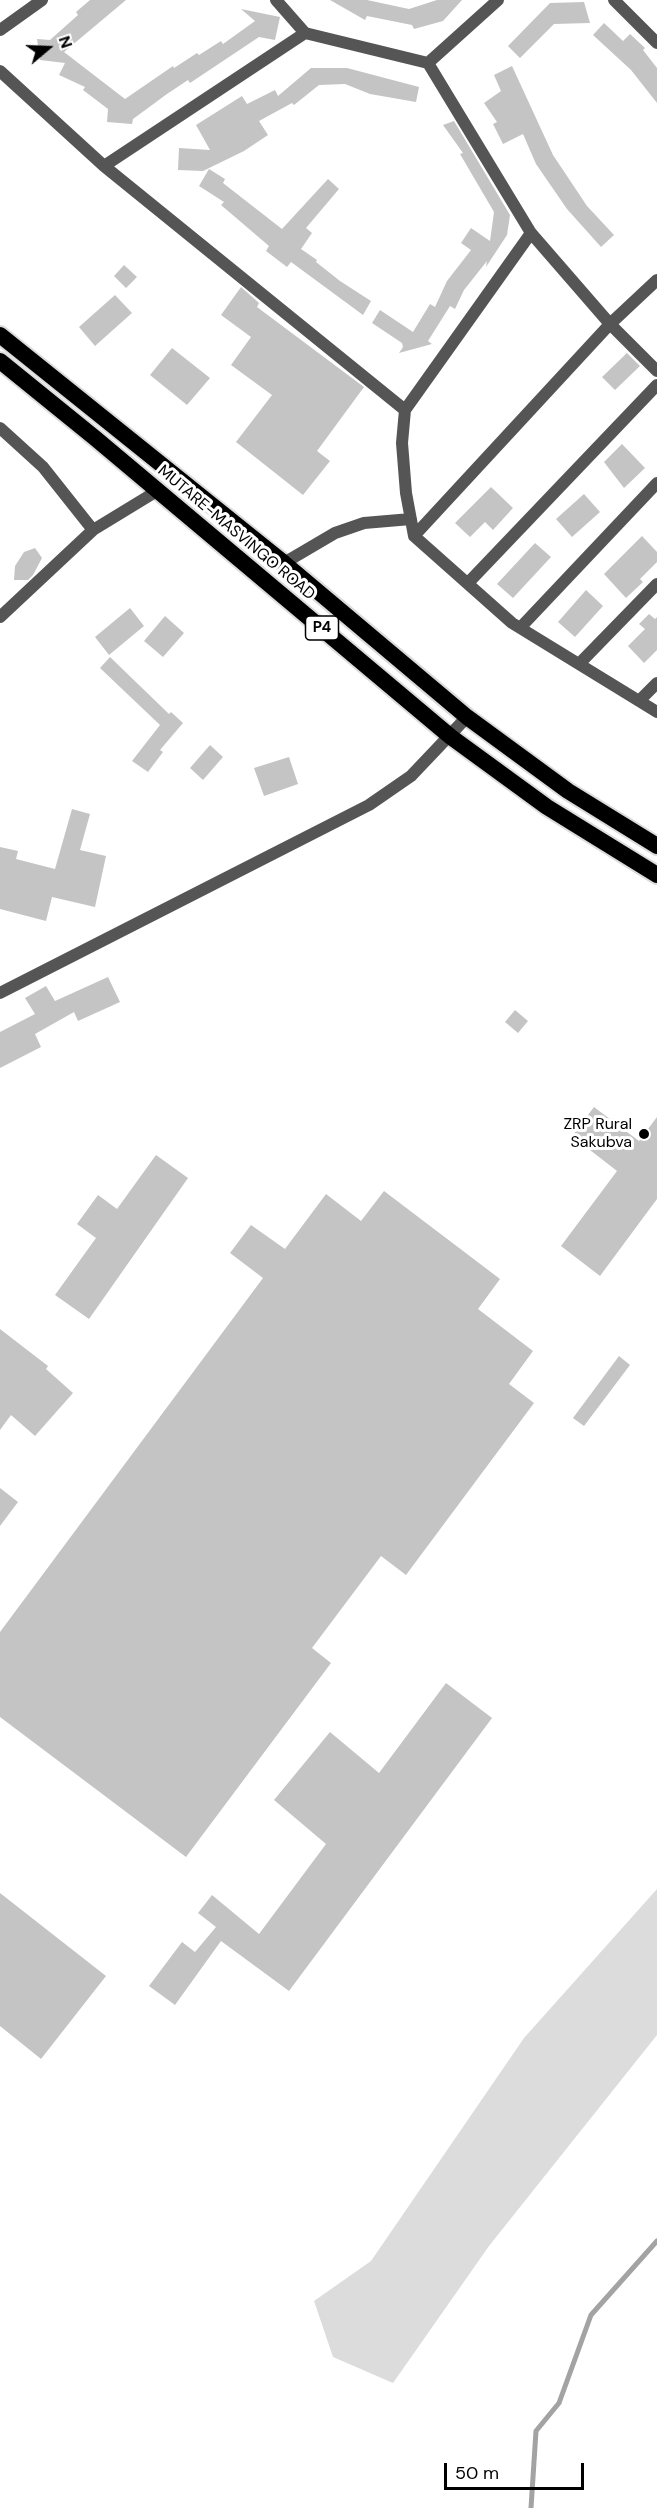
<!DOCTYPE html>
<style>
body{margin:0}
#map{position:relative;width:657px;height:2508px;overflow:hidden;background:#fff;font-family:"DM Sans",sans-serif}
canvas{display:block}
.north{position:absolute;left:18px;top:18px;width:60px;height:60px;-webkit-text-stroke:4px #fff;paint-order:stroke;rotate:71deg;font-size:16px;font-weight:700;line-height:24px;text-align:center;color:#000}
.north::after{content:'';display:block;margin:auto;width:21px;height:27px;background:#000;clip-path:polygon(50% 0,100% 100%,50% 72%,0 100%)}
.scale{position:absolute;left:444px;top:2463px;width:140px;height:27px;box-sizing:border-box;border:3px solid #000;border-top:0;padding-left:8px;font-size:18px;line-height:21px;white-space:nowrap;color:#000;-webkit-text-stroke:4px #fff;paint-order:stroke}
</style>
<div id="map">
<canvas width="657" height="2508"></canvas>
<div class="north">N</div>
<div class="scale">50 m</div>
</div>
<script>
const c = document.querySelector('canvas').getContext('2d');
c.lineJoin = 'round';
function fill(path, color) { c.fillStyle = color; c.fill(path, 'evenodd'); }
function strokePath(path, color, width, dash) { c.strokeStyle = color; c.lineWidth = width; c.lineCap = dash ? 'butt' : 'round'; c.setLineDash(dash || []); c.stroke(path); }
function drawText(font, color, halo, rows, align = 'center') {
  c.font = font + ' "DM Sans",sans-serif'; c.lineWidth = 6; c.setLineDash([]); c.textBaseline = 'middle'; c.strokeStyle = halo; c.fillStyle = color; for (const [text, x, y, turn = 0] of rows) {
    c.save(); c.translate(x, y); c.rotate((+turn || 0) * Math.PI / 180); c.textAlign = isNaN(turn) ? turn : align; if (halo) c.strokeText(text, 0, 0); c.fillText(text, 0, 0); c.restore();
  }
}
fill(new Path2D(`
 M 657,1889 L 657,2035 L 489,2246 L 393,2383 L 333,2357 L 314,2301 L 371,2261 L 524,2038 Z`), '#dcdcdc');
strokePath(new Path2D(`
 M 531,2508 L 536,2431 L 559,2403 L 591,2315 L 657,2241`), '#a3a3a3', 5);
fill(new Path2D(`
 M 90,0 L 126,0 L 64,52 L 125,99 L 173,66 L 174,68 L 197,53 L 199,55 L 221,41 L 223,44 L 255,21 L 241,9 L 280,17 L 275,40 L 259,37 L 190,83 L 188,80 L 167,94 L 133,119 L 132,124 L 107,122 L 108,109 L 83,90 L 85,87 L 59,75 L 65,63 L 40,60 L 37,39 L 50,40 L 78,15 L 76,12 Z
 M 330,0 L 367,0 L 409,9 L 437,0 L 462,0 L 443,21 L 414,29 L 412,25 L 367,16 L 365,20 Z
 M 584,2 L 590,23 L 554,24 L 520,58 L 508,46 L 550,3 Z
 M 604,23 L 623,41 L 630,34 L 645,48 L 643,50 L 657,68 L 657,103 L 631,70 L 593,35 Z
 M 512,66 L 553,155 L 587,206 L 614,235 L 601,247 L 567,209 L 536,164 L 523,134 L 503,144 L 493,124 L 497,122 L 484,103 L 501,91 L 494,75 Z
 M 311,68 L 347,68 L 419,87 L 416,102 L 370,94 L 345,84 L 319,85 L 294,105 L 292,103 L 259,121 L 268,135 L 244,151 L 203,171 L 178,170 L 179,148 L 210,150 L 196,125 L 242,96 L 247,104 L 275,90 L 278,96 Z
 M 454,121 L 510,215 L 507,235 L 486,267 L 487,261 L 464,290 L 455,309 L 450,306 L 428,341 L 432,344 L 399,353 L 403,347 L 402,343 L 372,323 L 380,310 L 413,332 L 430,304 L 435,307 L 447,281 L 471,250 L 461,243 L 471,228 L 490,241 L 494,212 L 460,154 L 463,153 L 443,125 Z
 M 209,169 L 225,179 L 223,183 L 282,229 L 328,179 L 339,189 L 306,228 L 312,233 L 301,249 L 317,260 L 316,262 L 340,281 L 371,301 L 363,315 L 291,262 L 287,267 L 266,251 L 269,246 L 221,205 L 224,202 L 199,186 Z
 M 124,265 L 137,277 L 126,288 L 114,276 Z
 M 241,287 L 259,303 L 257,307 L 364,387 L 317,451 L 330,461 L 303,495 L 236,442 L 272,395 L 231,365 L 251,337 L 221,315 Z
 M 115,295 L 132,313 L 95,346 L 79,327 Z
 M 172,348 L 210,378 L 187,405 L 150,375 Z
 M 627,353 L 640,366 L 615,390 L 602,377 Z
 M 622,444 L 645,468 L 624,488 L 604,462 Z
 M 491,487 L 513,508 L 493,530 L 485,522 L 470,537 L 455,523 Z
 M 584,494 L 600,512 L 572,537 L 556,519 Z
 M 642,536 L 657,552 L 657,562 L 640,579 L 643,582 L 626,598 L 604,574 Z
 M 535,543 L 551,557 L 513,598 L 497,584 Z
 M 35,548 L 42,558 L 33,575 L 28,580 L 14,580 L 15,566 L 24,552 Z
 M 586,590 L 603,606 L 575,637 L 558,622 Z
 M 130,608 L 144,626 L 109,655 L 95,637 Z
 M 649,614 L 655,619 L 657,617 L 657,650 L 644,663 L 628,646 L 645,629 L 639,624 Z
 M 165,616 L 184,633 L 163,657 L 144,641 Z
 M 110,657 L 169,714 L 171,712 L 183,723 L 160,750 L 163,752 L 148,772 L 132,761 L 160,725 L 100,668 Z
 M 210,745 L 223,757 L 203,780 L 190,768 Z
 M 289,757 L 298,784 L 264,796 L 254,768 Z
 M 72,809 L 90,814 L 80,850 L 106,856 L 95,907 L 52,897 L 46,921 L 0,909 L 0,847 L 18,851 L 16,859 L 55,869 Z
 M 108,977 L 120,1002 L 78,1021 L 74,1012 L 35,1034 L 41,1047 L 0,1068 L 0,1032 L 35,1014 L 25,998 L 46,986 L 55,1001 Z
 M 515,1010 L 528,1021 L 518,1033 L 505,1022 Z
 M 594,1107 L 639,1141 L 657,1117 L 657,1199 L 600,1276 L 561,1246 L 617,1171 L 572,1136 Z
 M 156,1155 L 188,1178 L 89,1319 L 55,1295 L 96,1238 L 77,1224 L 98,1195 L 117,1209 Z
 M 384,1191 L 500,1279 L 478,1309 L 533,1351 L 509,1384 L 534,1403 L 406,1575 L 381,1556 L 312,1648 L 331,1663 L 186,1857 L 0,1717 L 0,1632 L 263,1278 L 230,1253 L 251,1225 L 285,1249 L 326,1194 L 361,1221 Z
 M 0,1329 L 48,1366 L 46,1369 L 73,1393 L 35,1436 L 11,1415 L 0,1430 Z
 M 619,1356 L 630,1365 L 584,1426 L 573,1418 Z
 M 0,1488 L 18,1502 L 0,1526 Z
 M 446,1683 L 492,1718 L 289,1991 L 221,1941 L 175,2005 L 149,1986 L 182,1942 L 195,1952 L 216,1927 L 198,1913 L 212,1895 L 259,1934 L 326,1844 L 274,1800 L 330,1732 L 379,1773 Z
 M 0,1893 L 106,1976 L 41,2059 L 0,2026 Z`), '#c4c4c4');
const trunk = new Path2D(`
 M 0,335 L 284,563 L 467,717 L 568,791 L 657,846
 M 0,361 L 95,438 L 451,737 L 547,807 L 657,875`);
strokePath(trunk, '#dbdbdb', 20);
strokePath(new Path2D(`
 M 276,0 L 305,33
 M 0,30 L 42,0
 M 428,63 L 531,233 L 610,324 L 657,371
 M 0,71 L 104,166 L 405,410 L 402,443 L 406,493 L 414,536 L 512,623 L 657,712
 M 104,166 L 305,33 L 428,63 L 498,0
 M 405,410 L 531,233
 M 0,428 L 43,467 L 93,530 L 157,491
 M 414,536 L 610,324 L 657,280
 M 284,563 L 335,533 L 364,523 L 411,519
 M 468,583 L 657,385
 M 0,617 L 93,530
 M 520,628 L 657,483
 M 579,664 L 657,584
 M 639,701 L 657,683
 M 0,993 L 369,805 L 411,776 L 467,717`), '#555', 12);
strokePath(new Path2D(`
 M 614,0 L 657,43`), '#555', 12);
strokePath(trunk, '#000', 16);
for (const [x, y, r, color] of [
 [644,1134,6,"#000"]
]) { const dot = new Path2D(); dot.arc(x, y, r, 0, 2 * Math.PI); c.fillStyle = color; c.fill(dot); strokePath(dot, '#fff', 2); }
for (const [x, y, w] of [
 [322,628,33]
]) { const box = new Path2D(); box.roundRect(x - w / 2, y - 12, w, 24, 4.5); c.fillStyle = '#fff'; c.fill(box); strokePath(box, '#000', 1.5); }
drawText('bold 15px', '#000', null, [
 ["P4",322,628]
]);
drawText('16px', '#000', '#fff', [
 ["MUTARE-MASVINGO ROAD",236,533,40]
]);
drawText('16px', '#000', '#fff', [
 ["ZRP Rural",632,1125],
 ["Sakubva",632,1143]
], 'right');
</script>
